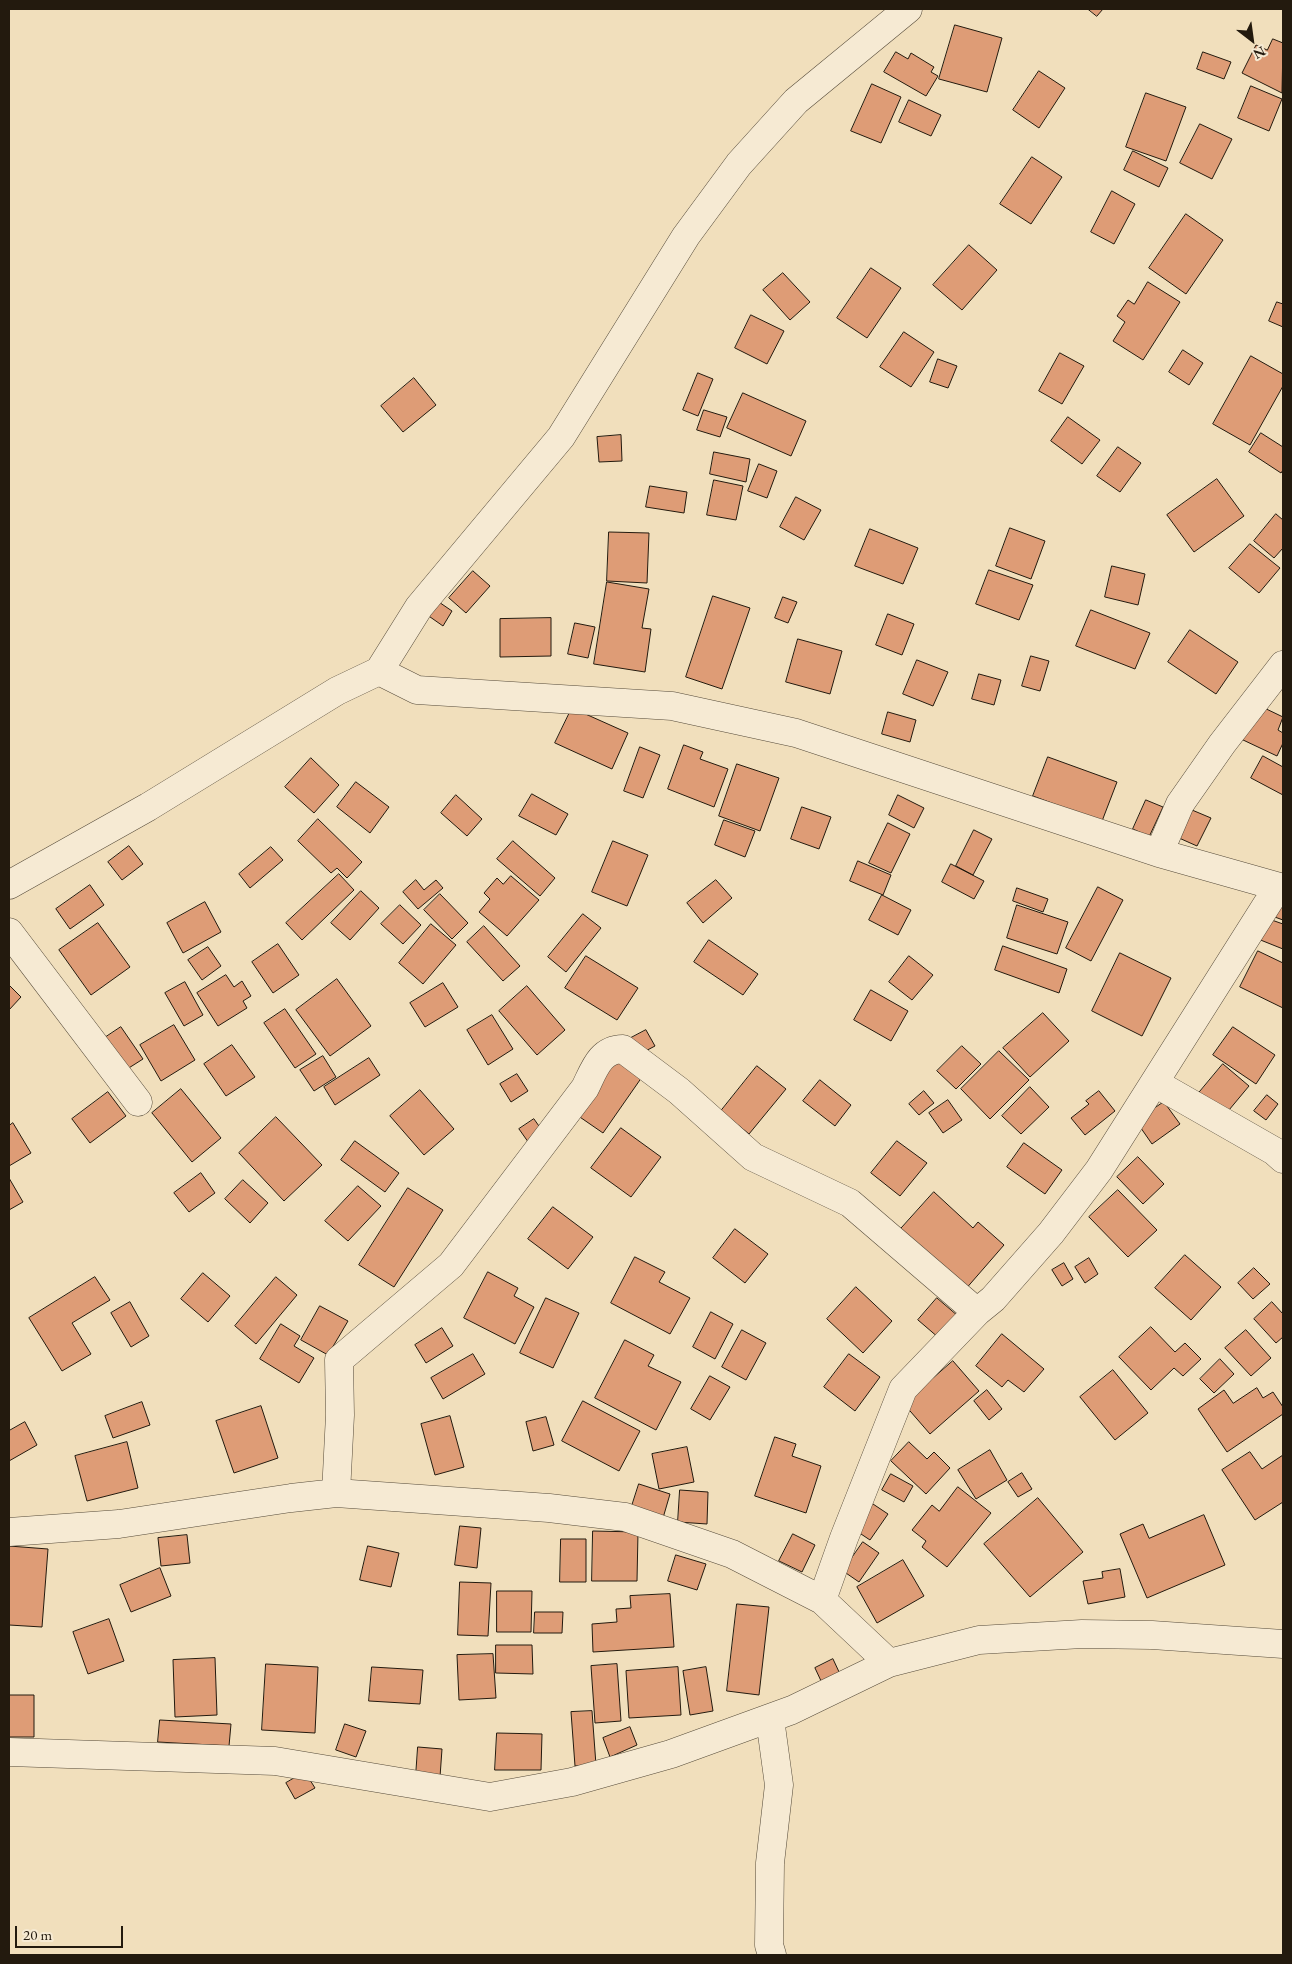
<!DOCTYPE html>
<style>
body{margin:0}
#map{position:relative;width:1292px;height:1964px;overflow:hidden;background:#f1dfbc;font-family:"EB Garamond",serif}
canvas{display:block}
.frame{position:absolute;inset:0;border:10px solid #231a0e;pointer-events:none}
.north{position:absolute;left:1227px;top:15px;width:50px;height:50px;-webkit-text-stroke:4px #f6ead3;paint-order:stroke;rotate:150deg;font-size:14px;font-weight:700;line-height:20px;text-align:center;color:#231a0e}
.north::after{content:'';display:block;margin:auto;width:18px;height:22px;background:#231a0e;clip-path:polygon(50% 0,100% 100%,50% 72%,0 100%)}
.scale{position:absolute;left:15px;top:1926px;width:108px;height:22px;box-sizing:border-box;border:2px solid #231a0e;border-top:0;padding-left:6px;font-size:15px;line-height:18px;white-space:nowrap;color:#231a0e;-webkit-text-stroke:4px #f6ead3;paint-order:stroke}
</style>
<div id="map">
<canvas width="1292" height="1964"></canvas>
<div class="frame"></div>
<div class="north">N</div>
<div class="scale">20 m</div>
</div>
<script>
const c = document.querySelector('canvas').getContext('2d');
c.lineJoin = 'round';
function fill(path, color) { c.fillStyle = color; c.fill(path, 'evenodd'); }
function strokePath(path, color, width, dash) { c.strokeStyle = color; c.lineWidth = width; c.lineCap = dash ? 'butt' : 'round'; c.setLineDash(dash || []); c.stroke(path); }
const building = new Path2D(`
 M 1088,9 L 1103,9 L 1097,16 Z
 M 955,25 L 1002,38 L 987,92 L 939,79 Z
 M 1273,39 L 1283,43 L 1282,93 L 1242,73 L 1256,45 L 1267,50 Z
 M 896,52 L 908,59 L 911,53 L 934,67 L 931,72 L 938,76 L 926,96 L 884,72 Z
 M 1203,52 L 1231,62 L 1224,79 L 1197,69 Z
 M 1039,71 L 1065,88 L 1039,128 L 1013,110 Z
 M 872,84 L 901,97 L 881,143 L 851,131 Z
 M 1251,86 L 1282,99 L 1269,131 L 1238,118 Z
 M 1146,93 L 1186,107 L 1166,161 L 1126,147 Z
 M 909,100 L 941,115 L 931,136 L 899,122 Z
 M 1200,124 L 1232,139 L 1212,179 L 1180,163 Z
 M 1133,151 L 1168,168 L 1159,187 L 1124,170 Z
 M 1032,157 L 1062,177 L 1031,224 L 1000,204 Z
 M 1112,191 L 1135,204 L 1114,244 L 1091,232 Z
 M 1186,214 L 1223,240 L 1186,294 L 1149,268 Z
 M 969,245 L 997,270 L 962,310 L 933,285 Z
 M 871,268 L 901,288 L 867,338 L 837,318 Z
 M 783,273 L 810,302 L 790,320 L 763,290 Z
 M 1148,282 L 1180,302 L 1143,360 L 1113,341 L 1125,322 L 1117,316 L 1128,300 L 1134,304 Z
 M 1277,302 L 1283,304 L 1283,327 L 1269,321 Z
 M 751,315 L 784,331 L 767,364 L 735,348 Z
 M 904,332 L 934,352 L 911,387 L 880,367 Z
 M 1183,350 L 1203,363 L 1189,385 L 1169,372 Z
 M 1060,353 L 1084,366 L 1062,404 L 1039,391 Z
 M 1251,356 L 1283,374 L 1283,386 L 1250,445 L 1213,424 Z
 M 938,359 L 957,366 L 948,388 L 930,382 Z
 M 698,373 L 713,379 L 698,416 L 683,410 Z
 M 414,378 L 436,405 L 403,432 L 381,406 Z
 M 743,393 L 806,421 L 791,456 L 727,428 Z
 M 704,410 L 727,417 L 720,437 L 697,430 Z
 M 1068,417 L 1100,440 L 1082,464 L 1051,441 Z
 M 1261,433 L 1283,447 L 1283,470 L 1281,473 L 1249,452 Z
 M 621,435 L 622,461 L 599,462 L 597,437 Z
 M 1118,447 L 1141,463 L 1120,492 L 1097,476 Z
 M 714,452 L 750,459 L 746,482 L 710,474 Z
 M 759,464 L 777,471 L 767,498 L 748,491 Z
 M 1217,479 L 1244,516 L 1194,552 L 1167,515 Z
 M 714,480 L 743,486 L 736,520 L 707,515 Z
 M 650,486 L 687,492 L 684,513 L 646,507 Z
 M 796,497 L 821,510 L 804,540 L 780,527 Z
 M 1276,514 L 1283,520 L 1283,548 L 1274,558 L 1254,541 Z
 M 1010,528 L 1045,541 L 1031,579 L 996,566 Z
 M 870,529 L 918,548 L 903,584 L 855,566 Z
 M 609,532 L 649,533 L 647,583 L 607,581 Z
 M 1250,544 L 1280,568 L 1259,593 L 1229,568 Z
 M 1112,566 L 1145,574 L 1138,605 L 1105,597 Z
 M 989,570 L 1033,585 L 1019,620 L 976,604 Z
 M 473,571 L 490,586 L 466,613 L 449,598 Z
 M 607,582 L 649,589 L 642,628 L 651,629 L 645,672 L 594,664 Z
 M 713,596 L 750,608 L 722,689 L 686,677 Z
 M 783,597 L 797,602 L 788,623 L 775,618 Z
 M 433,598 L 452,611 L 443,626 L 423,612 Z
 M 1091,610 L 1150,633 L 1135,669 L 1076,646 Z
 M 888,614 L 914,624 L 902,655 L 876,645 Z
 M 551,618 L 551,656 L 500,657 L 500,619 Z
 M 575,623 L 595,627 L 588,658 L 568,654 Z
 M 1190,630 L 1238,662 L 1216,694 L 1168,662 Z
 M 798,639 L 842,651 L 830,694 L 786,682 Z
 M 1031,656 L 1049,661 L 1040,691 L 1022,686 Z
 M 917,660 L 948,672 L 933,706 L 903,694 Z
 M 979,674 L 1001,680 L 994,705 L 972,699 Z
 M 1258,705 L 1283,717 L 1278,730 L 1283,733 L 1283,743 L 1277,756 L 1241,739 Z
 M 572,708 L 628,733 L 612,769 L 555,743 Z
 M 888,712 L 916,720 L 910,742 L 882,734 Z
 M 684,745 L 703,752 L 700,759 L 728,769 L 714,807 L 668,789 Z
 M 640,747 L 660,755 L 643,798 L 624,791 Z
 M 1263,756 L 1283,767 L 1283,795 L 1251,778 Z
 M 1048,757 L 1117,782 L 1099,829 L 1075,812 L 1033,796 Z
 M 311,758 L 339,785 L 314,813 L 285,787 Z
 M 737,764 L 779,778 L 760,831 L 719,816 Z
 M 356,782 L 389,807 L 370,833 L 337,807 Z
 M 532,794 L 568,814 L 556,835 L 519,816 Z
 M 456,795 L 482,819 L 467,836 L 441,813 Z
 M 898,795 L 924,808 L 914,828 L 889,815 Z
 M 1146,800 L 1163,807 L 1149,837 L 1133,829 Z
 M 802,807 L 831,817 L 819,849 L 791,839 Z
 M 1192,810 L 1211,818 L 1197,846 L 1179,838 Z
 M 318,819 L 362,862 L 347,878 L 337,868 L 331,873 L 298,841 Z
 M 724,820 L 755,831 L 745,857 L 715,845 Z
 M 888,823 L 910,834 L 891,873 L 869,863 Z
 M 974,830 L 992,839 L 973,875 L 956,866 Z
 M 513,841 L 555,878 L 540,896 L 497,859 Z
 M 613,841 L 648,855 L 627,906 L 592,892 Z
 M 129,846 L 143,864 L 122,880 L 108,862 Z
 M 271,847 L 283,860 L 250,888 L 239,874 Z
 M 858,861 L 891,875 L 883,895 L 850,881 Z
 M 951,864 L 984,881 L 974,899 L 942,882 Z
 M 339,874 L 354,890 L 302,940 L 286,923 Z
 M 511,876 L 539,900 L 507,936 L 479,912 L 490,899 L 484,893 L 497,878 L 503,884 Z
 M 416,880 L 424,890 L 436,880 L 443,888 L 418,909 L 403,892 Z
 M 716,880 L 732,898 L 703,923 L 687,903 Z
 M 90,885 L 104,905 L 70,929 L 56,909 Z
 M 1098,887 L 1123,900 L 1091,961 L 1066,948 Z
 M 1017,888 L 1048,899 L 1043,912 L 1013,901 Z
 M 361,891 L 379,908 L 350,940 L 331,923 Z
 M 440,894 L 468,923 L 452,939 L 424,910 Z
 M 882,895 L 911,910 L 898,935 L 869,920 Z
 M 205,902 L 221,932 L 183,953 L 167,923 Z
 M 1277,904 L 1283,907 L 1283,920 L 1272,916 Z
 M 400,905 L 421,925 L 403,944 L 381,924 Z
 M 1017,905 L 1068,922 L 1057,954 L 1007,938 Z
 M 583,914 L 601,928 L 566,972 L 548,957 Z
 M 1266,918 L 1283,924 L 1283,949 L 1258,939 Z
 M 98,923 L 130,967 L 91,995 L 59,950 Z
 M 431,924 L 456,945 L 423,984 L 399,963 Z
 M 484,926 L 520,966 L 503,981 L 467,942 Z
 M 709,940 L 758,974 L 743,995 L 694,962 Z
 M 278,944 L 299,975 L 273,993 L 252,962 Z
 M 1003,946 L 1067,969 L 1059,993 L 995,970 Z
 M 208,947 L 221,966 L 202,980 L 188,960 Z
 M 1258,951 L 1283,963 L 1283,1008 L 1240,987 Z
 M 1120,953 L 1171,978 L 1142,1036 L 1092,1011 Z
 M 586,956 L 638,988 L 617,1020 L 565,988 Z
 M 909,956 L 933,975 L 912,1000 L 889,982 Z
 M 226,975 L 234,987 L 242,981 L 251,996 L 243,1001 L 247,1008 L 218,1026 L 197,993 Z
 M 337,979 L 371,1026 L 330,1056 L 296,1010 Z
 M 185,982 L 203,1015 L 184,1026 L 165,993 Z
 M 443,983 L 458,1007 L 425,1027 L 410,1003 Z
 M 9,985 L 21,997 L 9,1010 Z
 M 527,986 L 565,1030 L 537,1055 L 499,1011 Z
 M 871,990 L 908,1011 L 891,1041 L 854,1020 Z
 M 285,1009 L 316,1054 L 295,1068 L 264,1023 Z
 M 1043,1013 L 1069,1041 L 1030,1077 L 1003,1048 Z
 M 492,1015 L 513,1049 L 488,1065 L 467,1030 Z
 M 174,1025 L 195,1060 L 161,1081 L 140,1045 Z
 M 121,1027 L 143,1059 L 124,1071 L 103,1039 Z
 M 1233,1027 L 1275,1055 L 1256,1084 L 1213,1055 Z
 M 646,1030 L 655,1046 L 638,1055 L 629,1039 Z
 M 232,1045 L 255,1077 L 226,1096 L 204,1064 Z
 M 962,1046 L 981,1064 L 956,1089 L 937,1071 Z
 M 999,1051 L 1029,1080 L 990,1119 L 961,1089 Z
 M 323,1056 L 336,1077 L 314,1091 L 300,1070 Z
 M 614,1057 L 642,1077 L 603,1133 L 574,1113 Z
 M 369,1058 L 380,1075 L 335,1105 L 324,1087 Z
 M 1223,1064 L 1249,1086 L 1224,1116 L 1198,1094 Z
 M 757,1066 L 786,1089 L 749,1134 L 721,1111 Z
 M 517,1074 L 528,1091 L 511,1102 L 500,1084 Z
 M 820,1080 L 851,1105 L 835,1126 L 803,1101 Z
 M 1030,1087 L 1049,1107 L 1021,1134 L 1002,1116 Z
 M 181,1089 L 221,1138 L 192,1162 L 152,1113 Z
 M 420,1090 L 454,1129 L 424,1155 L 390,1116 Z
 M 924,1091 L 934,1103 L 919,1115 L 909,1104 Z
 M 1099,1091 L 1115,1111 L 1085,1135 L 1071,1118 L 1089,1104 L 1086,1101 Z
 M 108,1092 L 126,1116 L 90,1143 L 72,1119 Z
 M 1267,1095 L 1278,1104 L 1266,1120 L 1254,1111 Z
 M 948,1100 L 962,1120 L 943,1133 L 929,1113 Z
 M 1164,1102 L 1180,1124 L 1152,1144 L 1136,1121 Z
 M 276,1117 L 322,1165 L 284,1201 L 239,1153 Z
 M 534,1119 L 546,1136 L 531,1146 L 519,1129 Z
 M 13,1123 L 31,1153 L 9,1166 L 9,1126 Z
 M 621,1128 L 661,1157 L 631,1197 L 591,1168 Z
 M 355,1141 L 399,1173 L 385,1192 L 341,1160 Z
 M 897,1141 L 927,1163 L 900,1196 L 871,1173 Z
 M 1024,1143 L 1062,1170 L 1045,1194 L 1007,1167 Z
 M 1138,1157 L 1164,1184 L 1143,1204 L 1117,1177 Z
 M 201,1173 L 215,1193 L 189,1212 L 174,1193 Z
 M 9,1178 L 23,1202 L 9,1210 Z
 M 243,1180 L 268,1203 L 250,1223 L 225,1199 Z
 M 358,1186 L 381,1206 L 348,1241 L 325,1221 Z
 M 408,1188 L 443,1210 L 394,1287 L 359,1265 Z
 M 1118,1190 L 1157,1230 L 1128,1257 L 1089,1217 Z
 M 934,1192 L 973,1228 L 978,1222 L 1004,1245 L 964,1291 L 898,1232 Z
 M 553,1207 L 593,1237 L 568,1269 L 528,1239 Z
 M 735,1229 L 768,1254 L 745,1283 L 713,1258 Z
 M 1185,1255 L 1221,1287 L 1191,1320 L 1155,1288 Z
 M 635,1257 L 665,1272 L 659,1282 L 690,1298 L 670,1334 L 611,1303 Z
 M 1089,1258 L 1098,1274 L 1085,1283 L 1075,1267 Z
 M 1064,1263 L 1073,1279 L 1062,1286 L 1052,1270 Z
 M 1254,1268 L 1270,1284 L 1253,1299 L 1238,1283 Z
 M 488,1272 L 518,1288 L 514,1296 L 534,1307 L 515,1344 L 464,1318 Z
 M 203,1273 L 230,1296 L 208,1322 L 181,1299 Z
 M 95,1277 L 110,1300 L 72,1323 L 91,1354 L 62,1371 L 29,1318 Z
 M 276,1277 L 297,1295 L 256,1344 L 235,1326 Z
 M 856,1287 L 892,1321 L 863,1353 L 827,1319 Z
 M 546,1298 L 579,1313 L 553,1368 L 520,1353 Z
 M 937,1298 L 958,1316 L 939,1338 L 918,1320 Z
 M 130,1302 L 149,1336 L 131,1347 L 111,1313 Z
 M 1272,1302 L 1283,1314 L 1283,1337 L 1276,1343 L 1254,1319 Z
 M 320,1306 L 348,1321 L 328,1355 L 301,1340 Z
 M 711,1312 L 733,1324 L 715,1359 L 693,1347 Z
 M 281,1324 L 300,1336 L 294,1346 L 314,1358 L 299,1383 L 260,1359 Z
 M 1151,1327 L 1175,1352 L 1185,1343 L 1201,1359 L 1183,1376 L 1174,1368 L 1151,1390 L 1119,1357 Z
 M 442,1328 L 453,1346 L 426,1363 L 415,1345 Z
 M 742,1330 L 766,1343 L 746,1380 L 722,1367 Z
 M 1246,1330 L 1271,1358 L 1251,1376 L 1225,1348 Z
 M 1002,1334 L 1044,1369 L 1024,1392 L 1008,1380 L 1002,1387 L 976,1366 Z
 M 625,1340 L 654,1355 L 648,1366 L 681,1382 L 656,1430 L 595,1398 Z
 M 473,1354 L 485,1374 L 443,1399 L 431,1378 Z
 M 849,1354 L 880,1377 L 855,1411 L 824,1387 Z
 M 1220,1359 L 1234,1374 L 1214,1393 L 1200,1379 Z
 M 953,1361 L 979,1391 L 930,1434 L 904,1404 Z
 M 1113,1370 L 1148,1413 L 1115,1440 L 1080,1397 Z
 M 710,1376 L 730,1387 L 710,1420 L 691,1409 Z
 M 1257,1388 L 1263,1398 L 1273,1392 L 1283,1407 L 1283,1414 L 1227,1452 L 1198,1409 L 1224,1390 L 1233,1403 Z
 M 987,1390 L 1002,1409 L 989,1420 L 974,1401 Z
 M 583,1401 L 640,1431 L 619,1471 L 562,1441 Z
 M 142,1402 L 150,1425 L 113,1438 L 105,1416 Z
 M 261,1406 L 278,1458 L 234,1473 L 216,1421 Z
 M 450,1416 L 464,1467 L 435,1475 L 421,1424 Z
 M 546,1417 L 554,1445 L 533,1451 L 526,1422 Z
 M 25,1422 L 37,1445 L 9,1461 L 9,1431 Z
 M 775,1437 L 796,1444 L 792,1456 L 821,1466 L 806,1513 L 755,1496 Z
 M 127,1442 L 138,1488 L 87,1501 L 75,1456 Z
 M 909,1442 L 927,1459 L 934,1452 L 950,1468 L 926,1494 L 891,1461 Z
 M 687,1447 L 694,1482 L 659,1489 L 652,1454 Z
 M 990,1450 L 1007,1480 L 976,1499 L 958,1470 Z
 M 1250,1452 L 1262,1469 L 1283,1455 L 1283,1502 L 1255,1520 L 1222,1470 Z
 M 1022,1473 L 1032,1489 L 1018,1497 L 1008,1482 Z
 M 891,1474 L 913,1486 L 904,1502 L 882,1490 Z
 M 639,1484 L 670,1494 L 663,1518 L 631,1509 Z
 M 958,1487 L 991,1513 L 947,1567 L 922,1547 L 926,1541 L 912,1530 L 932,1505 L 939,1511 Z
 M 680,1490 L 708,1492 L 707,1524 L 678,1522 Z
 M 1038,1498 L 1083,1552 L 1030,1597 L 984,1544 Z
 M 870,1502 L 888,1514 L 870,1540 L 852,1528 Z
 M 1204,1515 L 1225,1565 L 1147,1598 L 1120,1534 L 1143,1524 L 1149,1538 Z
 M 460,1526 L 481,1528 L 477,1568 L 455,1565 Z
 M 593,1531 L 638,1532 L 637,1581 L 592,1581 Z
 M 793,1534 L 815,1545 L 802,1572 L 779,1561 Z
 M 187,1535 L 190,1563 L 161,1566 L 158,1538 Z
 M 561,1539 L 586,1539 L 586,1582 L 560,1582 Z
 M 863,1542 L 879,1553 L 859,1582 L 843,1571 Z
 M 9,1546 L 48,1549 L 42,1627 L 9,1625 Z
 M 368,1546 L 399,1553 L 391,1587 L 360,1580 Z
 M 676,1555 L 706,1564 L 697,1590 L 668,1581 Z
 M 903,1560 L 924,1596 L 877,1623 L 857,1587 Z
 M 160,1568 L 171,1596 L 131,1612 L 120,1585 Z
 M 1120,1569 L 1125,1597 L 1088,1604 L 1083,1581 L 1103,1578 L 1102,1572 Z
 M 460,1582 L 491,1583 L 488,1636 L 458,1635 Z
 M 497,1591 L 532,1591 L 531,1632 L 497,1632 Z
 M 670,1594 L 674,1647 L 593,1652 L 592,1624 L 617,1622 L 616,1609 L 631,1608 L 630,1596 Z
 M 737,1604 L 769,1607 L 759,1695 L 727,1691 Z
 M 535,1612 L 563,1612 L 562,1633 L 534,1633 Z
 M 109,1619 L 124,1661 L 88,1674 L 73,1632 Z
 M 496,1645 L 532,1645 L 533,1674 L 496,1673 Z
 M 493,1654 L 496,1698 L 459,1700 L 457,1655 Z
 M 215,1658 L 217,1715 L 175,1717 L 173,1660 Z
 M 833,1659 L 840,1674 L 822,1683 L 815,1668 Z
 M 266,1664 L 318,1667 L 315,1733 L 262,1730 Z
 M 617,1664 L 621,1721 L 595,1723 L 591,1666 Z
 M 372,1667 L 423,1670 L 420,1704 L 369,1701 Z
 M 678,1667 L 681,1715 L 629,1718 L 626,1671 Z
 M 706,1667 L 713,1711 L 690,1715 L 683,1671 Z
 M 9,1695 L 34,1695 L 34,1737 L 9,1737 Z
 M 592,1711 L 596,1765 L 575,1766 L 571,1712 Z
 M 160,1720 L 231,1724 L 229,1746 L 158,1742 Z
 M 345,1724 L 366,1731 L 356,1757 L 336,1750 Z
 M 630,1727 L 637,1745 L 610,1757 L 603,1738 Z
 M 497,1733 L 542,1734 L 541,1770 L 495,1770 Z
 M 418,1747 L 442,1749 L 440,1777 L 416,1776 Z
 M 305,1772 L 315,1788 L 295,1799 L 286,1783 Z`);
fill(building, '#de9c76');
strokePath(building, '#231a0e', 1);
const minor = new Path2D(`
 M 379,671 L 417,690 L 672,706 L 796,733 L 1159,853 L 1283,888
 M 1159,853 L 1180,804 L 1222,744 L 1283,665
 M 9,885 L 148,807 L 337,691 L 379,671 L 419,607 L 561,437 L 686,236 L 739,164 L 796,101 L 908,9
 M 9,932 L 138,1102
 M 1155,1083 L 1274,1151 L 1283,1159
 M 336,1493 L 340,1415 L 339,1360 L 451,1265 L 585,1088 C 594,1070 600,1049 623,1049 L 679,1091 L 753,1157 L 850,1203 L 977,1312
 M 9,1532 L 119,1524 L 291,1498 L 336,1493 L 549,1508 L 625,1517 L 732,1554 L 822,1600 L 889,1663
 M 822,1600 L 844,1538 L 903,1389 L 977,1312 L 993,1299 L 1051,1233 L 1099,1170 L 1278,887
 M 770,1719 L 779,1785 L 770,1863 L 769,1945 L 772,1955
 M 9,1752 L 275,1761 L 490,1797 L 572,1782 L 671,1754 L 792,1710 L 889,1663 L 979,1640 L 1082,1634 L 1152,1635 L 1283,1644`);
strokePath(minor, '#564b3a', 29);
strokePath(minor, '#f6ead3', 28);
</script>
